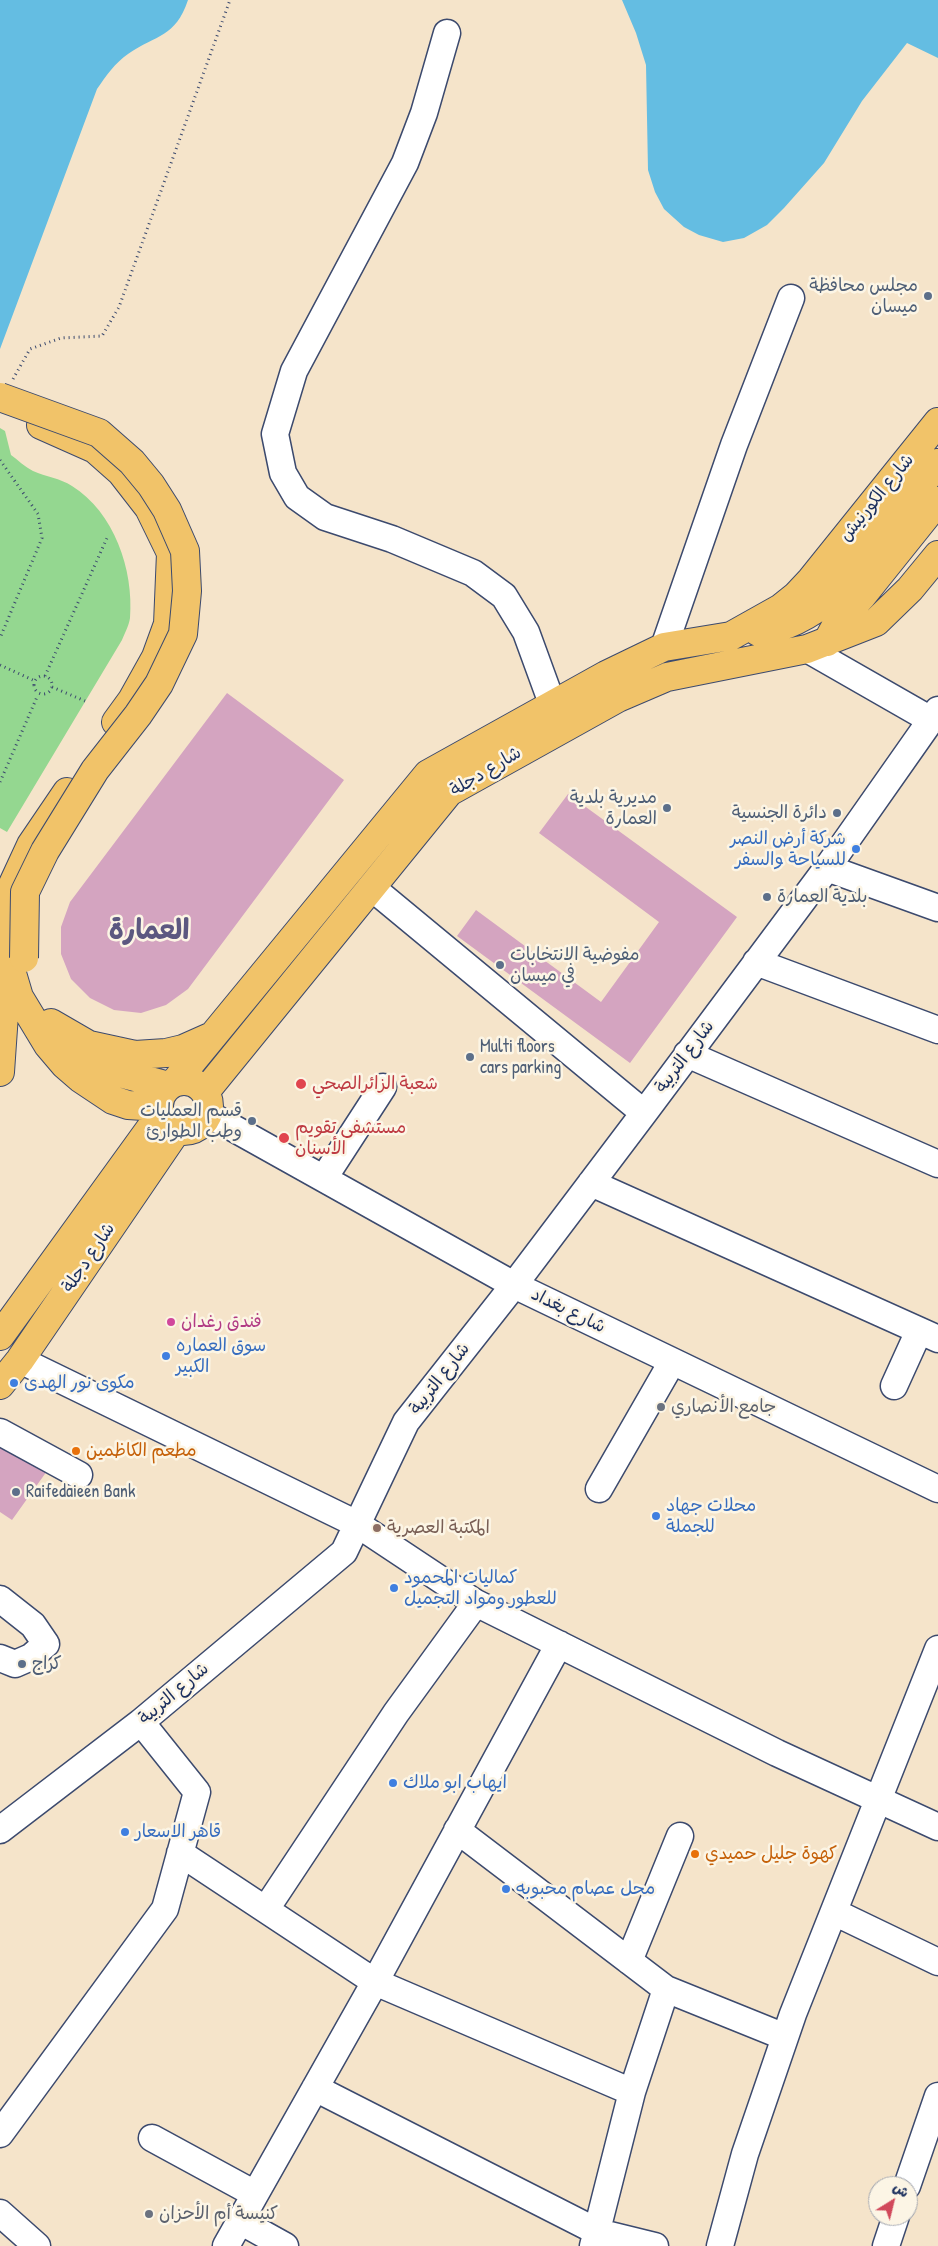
<!DOCTYPE html>
<meta charset="utf-8">
<style>
body{margin:0}
#map{position:relative;width:938px;height:2246px;overflow:hidden;background:#f5e4ca;font-family:"Patrick Hand","Playpen Sans Arabic",sans-serif}
canvas{display:block}
.north{position:absolute;left:868px;top:2176px;width:50px;height:50px;box-sizing:border-box;background:#fcf5e5;border:1px solid #a2a6af;border-radius:50%;rotate:36deg;font-size:14px;font-weight:700;line-height:20px;text-align:center;color:#1b2f5e}
.north::after{content:'';display:block;margin:auto;width:18px;height:22px;background:#d1495b;clip-path:polygon(50% 0,100% 100%,50% 72%,0 100%)}
</style>
<div id="map">
<canvas width="938" height="2246"></canvas>
<div class="north">ش</div>
</div>
<script>
const c = document.querySelector('canvas').getContext('2d');
c.lineJoin = 'round';
function fill(path, color) { c.fillStyle = color; c.fill(path, 'evenodd'); }
function strokePath(path, color, width, dash) { c.strokeStyle = color; c.lineWidth = width; c.lineCap = dash ? 'butt' : 'round'; c.setLineDash(dash || []); c.stroke(path); }
function drawText(font, color, halo, rows, align = 'center') {
  c.font = font + ' "Patrick Hand","Playpen Sans Arabic",sans-serif'; c.lineWidth = 5; c.setLineDash([]); c.textBaseline = 'middle'; c.strokeStyle = halo; c.fillStyle = color; for (const [text, x, y, turn = 0] of rows) {
    c.save(); c.translate(x, y); c.rotate((+turn || 0) * Math.PI / 180); c.textAlign = isNaN(turn) ? turn : align; if (halo) c.strokeText(text, 0, 0); c.fillText(text, 0, 0); c.restore();
  }
}
fill(new Path2D(`
 M 0,428 L 5,431 L 11,455 C 18,460 25,467 33,471 C 46,477 60,478 72,486 C 114,512 134,570 130,618 C 129,625 125,633 122,640 L 7,832 L 0,828 Z`), '#94d790');
fill(new Path2D(`
 M 0,0 L 188,0 C 175,38 157,34 128,54 C 115,63 106,76 97,89 L 0,349 Z
 M 622,0 L 938,0 L 938,58 L 907,43 L 862,101 L 824,163 L 784,208 L 767,225 L 744,238 L 723,242 L 699,235 L 684,227 L 664,209 L 655,192 L 648,170 L 646,65 L 636,33 Z`), '#64bde2');
fill(new Path2D(`
 M 227,693 L 344,780 L 188,989 L 166,1005 L 141,1013 L 114,1010 L 90,998 L 71,979 L 61,954 L 61,927 L 70,902 Z
 M 568,794 L 737,917 L 630,1063 L 457,936 L 476,910 L 601,1002 L 659,922 L 539,833 Z
 M 0,1444 L 47,1471 L 12,1520 L 0,1512 Z`), '#d4a4c0');
const minor = new Path2D(`
 M 447,33 L 424,113 L 405,163 L 294,371 L 275,434 L 283,473 L 297,497 L 325,517 L 392,539 L 473,573 L 504,596 L 526,632 L 553,706
 M 664,647 L 734,445 L 791,298
 M 807,649 L 931,720
 M 827,868 L 938,908
 M 371,887 L 644,1113
 M 756,962 L 938,1030
 M 687,1054 L 938,1164
 M 208,1114 L 514,1285 L 938,1489
 M 324,1178 L 383,1087
 M 591,1183 L 938,1339
 M 20,1360 L 357,1524 L 476,1603 L 777,1753 L 938,1827
 M 894,1386 L 919,1331
 M 0,1432 L 79,1475
 M 599,1489 L 672,1362
 M 0,1599 L 33,1625 L 46,1644 L 31,1657 L 15,1664 L 0,1658
 M 0,1830 L 141,1722 L 344,1552 L 406,1422 L 514,1285 L 644,1113 L 827,868 L 938,710
 M 457,1830 L 666,1989 L 785,2037
 M 180,1853 L 375,1982 L 632,2092
 M 266,1909 L 396,1713 L 476,1603
 M 834,1912 L 938,1962
 M 629,1961 L 680,1836
 M 315,2088 L 598,2232 L 655,2246
 M 0,2134 L 165,1909 L 197,1792 L 141,1722
 M 152,2138 L 255,2194
 M 907,2186 L 938,2096
 M 0,2213 L 37,2246
 M 240,2221 L 285,2246
 M 226,2246 L 375,1982 L 559,1644
 M 593,2246 L 632,2092 L 666,1989
 M 720,2246 L 745,2154 L 793,2014 L 938,1649
 M 886,2246 L 896,2216`);
const major = new Path2D(`
 M 41,425 L 95,449 L 121,472 L 149,508 L 171,553 L 168,624 L 156,657 L 132,700 L 116,722
 M 758,632 C 788,628 812,614 834,595 L 938,463
 M 827,642 L 838,622 L 862,596 L 938,501
 M 11,970 L 19,997 L 48,1045 L 65,1065 L 80,1078 L 113,1100 L 128,1105 L 159,1107
 M 51,1023 L 89,1045 L 135,1055 L 166,1053 L 183,1049 L 210,1037
 M 69,1049 L 89,1065 L 169,1086
 M 0,1072 L 13,884 L 31,845 L 67,792
 M159 1106a25 25 0 1 1 50 0a25 25 0 1 1-50 0Z
 M 175,1082 L 428,774 L 606,675 L 664,647 L 731,636 L 781,608 L 796,596 L 811,580 L 938,422
 M 205,1092 L 449,792 L 618,698 L 667,677 L 807,649 L 876,622 L 910,589 L 938,555
 M 0,1336 L 160,1115
 M 0,1385 L 20,1360 L 177,1130`);
strokePath(minor, '#3c4a6e', 29);
strokePath(major, '#3c4a6e', 30);
strokePath(new Path2D(`
 M 13,379 L 30,349 L 61,338 L 102,336 L 119,307 L 230,0
 M 0,460 L 38,514 L 42,538 L 0,638
 M 0,665 L 35,681
 M34 685a9 9 0 1 1 18 0a9 9 0 1 1-18 0Z
 M 45,676 L 107,538
 M 52,687 L 85,701
 M 0,782 L 37,697`), '#3c4a6e', 3, [1, 4]);
strokePath(minor, '#fff', 26);
strokePath(major, '#f1c369', 28);
const majorBridge = new Path2D(`
 M 0,397 L 99,433 L 132,462 L 151,485 L 167,510 L 185,551 L 187,591 L 183,634 L 159,684 L 138,715 L 95,770 L 45,851 L 25,892 L 24,958`);
strokePath(majorBridge, '#3c4a6e', 30, []);
strokePath(majorBridge, '#f1c369', 28);
for (const [x, y, r, color] of [
 [928,296,5,"#5c6f8a"],
 [667,808,5,"#5c6f8a"],
 [837,813,5,"#5c6f8a"],
 [856,849,5,"#3f7fe0"],
 [767,897,5,"#5c6f8a"],
 [500,965,5,"#5c6f8a"],
 [470,1057,5,"#5c6f8a"],
 [301,1084,6,"#e0444e"],
 [252,1121,5,"#5c6f8a"],
 [284,1138,6,"#e0444e"],
 [171,1322,5,"#d1479c"],
 [166,1356,5,"#3f7fe0"],
 [14,1383,5,"#3f7fe0"],
 [661,1407,5,"#6b7280"],
 [76,1451,5,"#e8710a"],
 [16,1492,5,"#5c6f8a"],
 [656,1516,5,"#3f7fe0"],
 [377,1528,5,"#8d6e63"],
 [394,1588,5,"#3f7fe0"],
 [22,1664,5,"#5c6f8a"],
 [393,1783,5,"#3f7fe0"],
 [125,1832,5,"#3f7fe0"],
 [695,1854,5,"#e8710a"],
 [506,1889,5,"#3f7fe0"],
 [149,2214,5,"#6b7280"]
]) { const dot = new Path2D(); dot.arc(x, y, r, 0, 2 * Math.PI); c.fillStyle = color; c.fill(dot); strokePath(dot, '#fcf5e5', 2); }
drawText('18px', '#4e5e75', '#fcf5e5', [
 ["مجلس محافظة",918,286,"right"],
 ["ميسان",918,307,"right"],
 ["مديرية بلدية",657,798,"right"],
 ["العمارة",657,819,"right"],
 ["دائرة الجنسية",827,813,"right"],
 ["بلدية العمارة",777,897],
 ["مفوضية الانتخابات",510,955],
 ["في ميسان",510,976],
 ["Multi floors",480,1047],
 ["cars parking",480,1068],
 ["قسم العمليات",242,1111,"right"],
 ["وطب الطوارئ",242,1132,"right"],
 ["Raifedaieen Bank",26,1492],
 ["كراج",32,1664]
], 'left');
drawText('18px', '#1b2f5e', '#fcf5e5', [
 ["شارع الكورنيش",877,498,-51],
 ["شارع دجلة",486,772,-31],
 ["شارع التربية",685,1057,-53],
 ["شارع دجلة",89,1258,-56],
 ["شارع بغداد",568,1311,26],
 ["شارع التربية",440,1379,-52],
 ["شارع التربية",174,1694,-40]
]);
drawText('18px', '#366cbe', '#fcf5e5', [
 ["شركة أرض النصر",846,839,"right"],
 ["للسياحة والسفر",846,860,"right"],
 ["سوق العماره",176,1346],
 ["الكبير",176,1367],
 ["مكوى نور الهدى",24,1383],
 ["محلات جهاد",666,1506],
 ["للجملة",666,1527],
 ["كماليات المحمود",404,1578],
 ["للعطور ومواد التجميل",404,1599],
 ["ايهاب ابو ملاك",403,1783],
 ["قاهر الاسعار",135,1832],
 ["محل عصام محبوبه",516,1889]
], 'left');
drawText('18px', '#be3a42', '#fcf5e5', [
 ["شعبة الزائرالصحي",312,1084],
 ["مستشفى تقويم",295,1128],
 ["الأسنان",295,1149]
], 'left');
drawText('18px', '#b23c85', '#fcf5e5', [
 ["فندق رغدان",181,1322]
], 'left');
drawText('18px', '#5b616d', '#fcf5e5', [
 ["جامع الأنصاري",671,1407],
 ["كنيسة أم الأحزان",159,2214]
], 'left');
drawText('18px', '#c56008', '#fcf5e5', [
 ["مطعم الكاظمين",86,1451],
 ["كهوة جليل حميدي",705,1854]
], 'left');
drawText('18px', '#785e54', '#fcf5e5', [
 ["المكتبة العصرية",387,1528]
], 'left');
drawText('bold 28px', '#5c5880', '#fcf5e5', [
 ["العمارة",149,932]
]);
</script>
